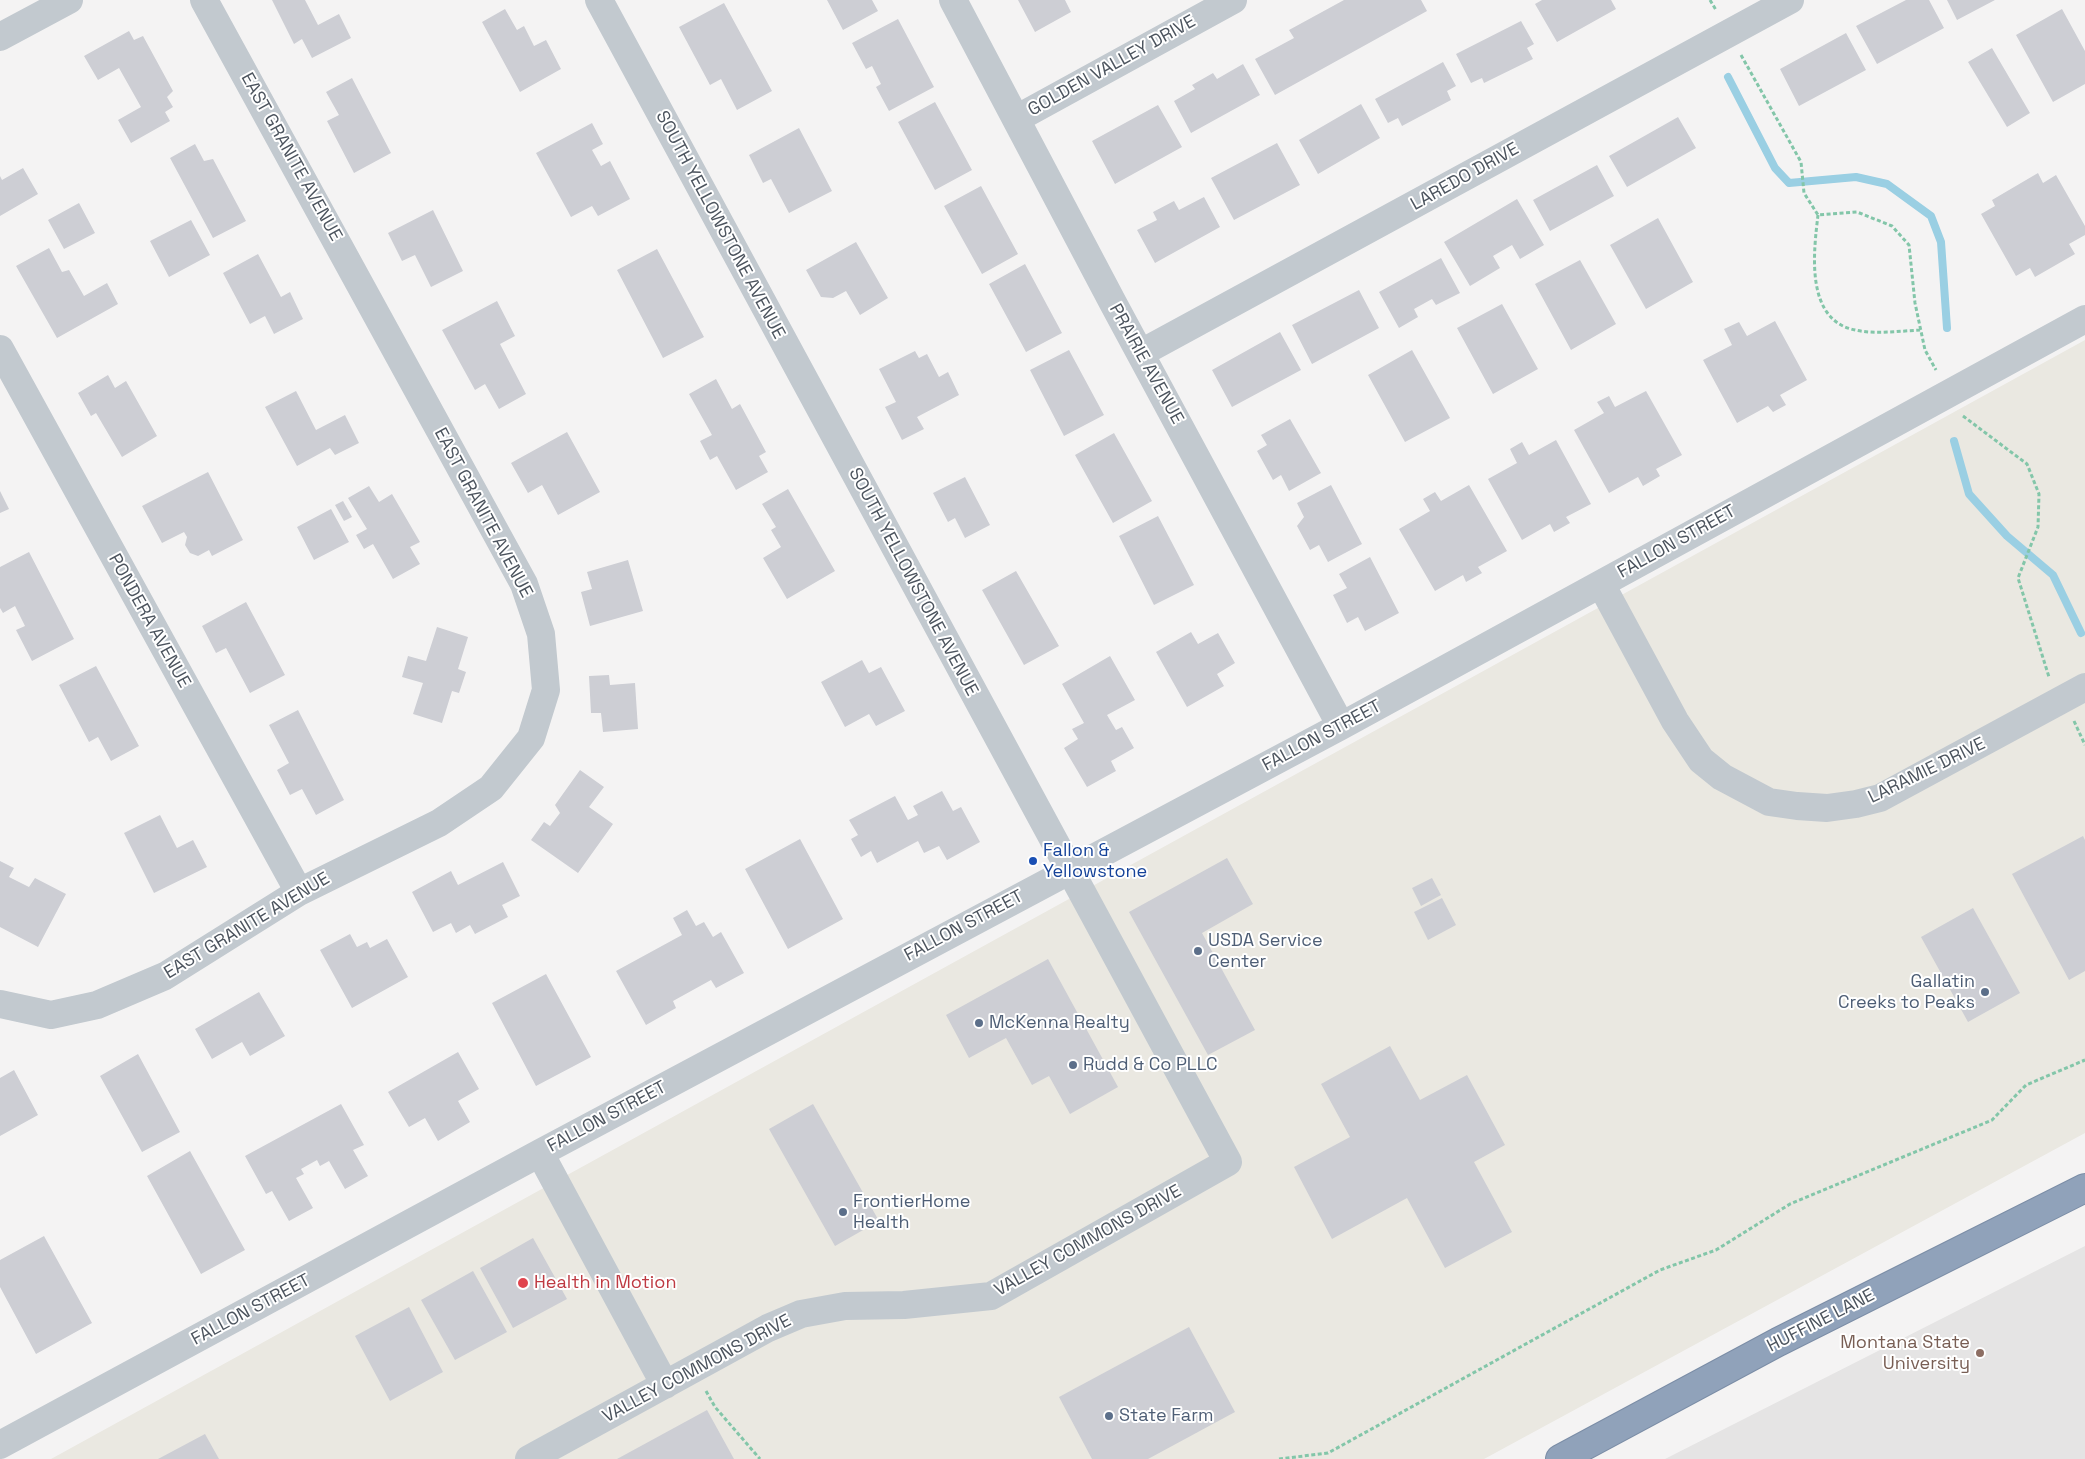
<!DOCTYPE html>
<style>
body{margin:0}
canvas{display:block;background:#f4f3f3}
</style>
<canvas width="2085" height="1459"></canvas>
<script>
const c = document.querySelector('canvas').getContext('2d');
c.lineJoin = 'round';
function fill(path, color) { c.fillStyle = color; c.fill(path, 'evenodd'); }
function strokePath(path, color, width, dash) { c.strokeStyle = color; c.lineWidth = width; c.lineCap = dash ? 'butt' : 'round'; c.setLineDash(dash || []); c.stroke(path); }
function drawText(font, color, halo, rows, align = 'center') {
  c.font = font + ' "Space Grotesk",sans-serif'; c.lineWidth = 4; c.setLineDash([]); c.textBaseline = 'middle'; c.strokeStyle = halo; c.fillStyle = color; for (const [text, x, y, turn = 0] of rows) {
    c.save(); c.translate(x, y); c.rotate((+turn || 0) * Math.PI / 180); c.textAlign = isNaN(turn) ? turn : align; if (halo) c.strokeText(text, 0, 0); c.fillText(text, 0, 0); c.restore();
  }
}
fill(new Path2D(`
 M 2085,340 L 2085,1133 L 1484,1459 L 51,1459 Z`), '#eae8e1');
fill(new Path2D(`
 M 2085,1246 L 2085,1459 L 1665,1459 Z`), '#e5e4e4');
strokePath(new Path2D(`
 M 1728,77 L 1775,168 L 1789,183 L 1856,177 L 1887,184 L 1931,216 L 1941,242 L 1947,328
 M 1954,441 L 1969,494 L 2007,536 L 2053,575 L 2081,633`), '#9acfe3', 8);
fill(new Path2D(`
 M 272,0 L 305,0 L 318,25 L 339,14 L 351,38 L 312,58 L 302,39 L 294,44 Z
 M 827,0 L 872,0 L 878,11 L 843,30 Z
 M 1018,0 L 1065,0 L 1071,12 L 1035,32 Z
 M 1344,0 L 1421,0 L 1427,11 L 1275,95 L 1255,59 L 1294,38 L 1289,30 Z
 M 1542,0 L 1611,0 L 1616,9 L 1557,42 L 1535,4 Z
 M 1906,0 L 1929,0 L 1944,28 L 1877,64 L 1856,26 Z
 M 1947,0 L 1995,0 L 1957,20 Z
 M 724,3 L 772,91 L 737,110 L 721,79 L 710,85 L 679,27 Z
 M 505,9 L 517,30 L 524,26 L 534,46 L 546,40 L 561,69 L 520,92 L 482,22 Z
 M 2062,9 L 2085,51 L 2085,84 L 2053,102 L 2016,35 Z
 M 898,19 L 934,87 L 889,111 L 876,87 L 881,84 L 872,66 L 866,69 L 852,43 Z
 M 1521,21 L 1534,44 L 1527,48 L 1533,59 L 1484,83 L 1482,78 L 1471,83 L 1456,54 Z
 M 129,31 L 134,40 L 143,36 L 173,91 L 167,97 L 173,107 L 165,112 L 170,121 L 131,143 L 118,120 L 141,107 L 119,68 L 98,80 L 84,56 Z
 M 1846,33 L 1866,70 L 1799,106 L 1780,69 Z
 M 1992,48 L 2030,113 L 2007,127 L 1968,62 Z
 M 1443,62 L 1456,86 L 1447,91 L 1451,100 L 1402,126 L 1398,118 L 1388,123 L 1375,99 Z
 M 1243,64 L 1260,95 L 1191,133 L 1174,101 L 1195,89 L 1192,85 L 1213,73 L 1217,79 Z
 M 352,78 L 391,153 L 354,173 L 327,121 L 339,115 L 326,92 Z
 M 935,102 L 972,170 L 935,190 L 898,122 Z
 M 1361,104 L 1380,138 L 1318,174 L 1299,140 Z
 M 1158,105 L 1182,147 L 1115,184 L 1092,141 Z
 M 1678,117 L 1696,148 L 1627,187 L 1609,156 Z
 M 592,123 L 603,144 L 592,150 L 601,166 L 610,161 L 630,199 L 598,216 L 592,206 L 571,217 L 536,153 Z
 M 799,128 L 832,191 L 789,213 L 771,179 L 763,183 L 749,155 Z
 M 1277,143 L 1300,185 L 1234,220 L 1211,178 Z
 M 195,144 L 204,161 L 213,159 L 246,221 L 213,238 L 170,158 Z
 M 1597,165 L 1614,196 L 1550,231 L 1533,200 Z
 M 23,168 L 38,194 L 0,216 L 0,176 L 2,180 Z
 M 2038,173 L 2043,183 L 2056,175 L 2085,226 L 2085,235 L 2069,244 L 2075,254 L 2035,277 L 2030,268 L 2016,276 L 1981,214 L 1995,206 L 1992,200 Z
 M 981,186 L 1018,254 L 982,274 L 944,206 Z
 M 1204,197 L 1220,227 L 1155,263 L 1137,230 L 1157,220 L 1153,212 L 1174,201 L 1179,210 Z
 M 1517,199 L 1544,245 L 1520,259 L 1512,245 L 1493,256 L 1500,268 L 1470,286 L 1444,242 Z
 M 79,203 L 95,233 L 64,249 L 48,220 Z
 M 433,210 L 463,271 L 431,287 L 415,255 L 402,261 L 388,233 Z
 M 1658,218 L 1693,282 L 1646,309 L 1610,245 Z
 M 191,220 L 210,255 L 169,277 L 150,241 Z
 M 856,242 L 888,298 L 860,315 L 846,291 L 833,298 L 821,297 L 806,270 Z
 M 49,248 L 62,272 L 69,270 L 84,296 L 107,283 L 118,304 L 57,338 L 16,266 Z
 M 657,249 L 704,337 L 663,358 L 617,270 Z
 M 258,254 L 281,297 L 290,292 L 303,319 L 274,334 L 265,316 L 250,324 L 223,273 Z
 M 1441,258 L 1460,293 L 1436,305 L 1432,299 L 1414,309 L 1418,317 L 1399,328 L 1379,292 Z
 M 1580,260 L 1616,324 L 1571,350 L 1535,284 Z
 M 1025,264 L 1062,333 L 1026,352 L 989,284 Z
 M 1359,290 L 1379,328 L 1312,364 L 1292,325 Z
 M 497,301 L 515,336 L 500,344 L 526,394 L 499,409 L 485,384 L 475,390 L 442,330 Z
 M 1502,304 L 1538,369 L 1493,394 L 1457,328 Z
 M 1775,321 L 1807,380 L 1780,395 L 1786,405 L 1773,412 L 1768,406 L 1737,423 L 1703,360 L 1732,345 L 1724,329 L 1739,322 L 1747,336 Z
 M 1280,332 L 1301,370 L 1232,407 L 1212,370 Z
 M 1069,350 L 1104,415 L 1064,436 L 1030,370 Z
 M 1412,350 L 1450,418 L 1405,442 L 1368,375 Z
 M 915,351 L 919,358 L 927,354 L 939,377 L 948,372 L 959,395 L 917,417 L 924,429 L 902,440 L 885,407 L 896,402 L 879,369 Z
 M 108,375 L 115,388 L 126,381 L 157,436 L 122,457 L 96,413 L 91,416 L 78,393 Z
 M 716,379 L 732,409 L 740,404 L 766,452 L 759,456 L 768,472 L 736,490 L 717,456 L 710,460 L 700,441 L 712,435 L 689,394 Z
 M 296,391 L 316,430 L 345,415 L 359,443 L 335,455 L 330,448 L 297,466 L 265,407 Z
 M 1646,391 L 1682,455 L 1656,469 L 1660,476 L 1643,486 L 1638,477 L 1609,493 L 1574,430 L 1604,413 L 1597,402 L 1609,396 L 1615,407 Z
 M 1290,419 L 1321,473 L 1289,491 L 1281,475 L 1273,480 L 1257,451 L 1267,445 L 1261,435 Z
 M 567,432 L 600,492 L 558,515 L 542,485 L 528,493 L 511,463 Z
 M 1114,433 L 1152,501 L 1113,523 L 1075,455 Z
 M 1556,440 L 1591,504 L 1566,517 L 1570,523 L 1554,532 L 1550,524 L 1522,540 L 1488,479 L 1517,463 L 1510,449 L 1522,442 L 1529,455 Z
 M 208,472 L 243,540 L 212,556 L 209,550 L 198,556 L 190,553 L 185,545 L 187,537 L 184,532 L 162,543 L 142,506 Z
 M 965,477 L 990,525 L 965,538 L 955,518 L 948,522 L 933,493 Z
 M 1331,485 L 1362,544 L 1328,562 L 1319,545 L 1310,550 L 1297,526 L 1304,517 L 1297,503 Z
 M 1469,485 L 1507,551 L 1478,567 L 1482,573 L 1466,582 L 1463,575 L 1435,591 L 1399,529 L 1430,511 L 1423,499 L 1435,492 L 1441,501 Z
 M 369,486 L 379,502 L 392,494 L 420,542 L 410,547 L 420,564 L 393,579 L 373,544 L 364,549 L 356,535 L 367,529 L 348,498 Z
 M 788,489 L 835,571 L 787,599 L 763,558 L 781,547 L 771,530 L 776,527 L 762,504 Z
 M 0,491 L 9,509 L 0,513 Z
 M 343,501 L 352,517 L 344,521 L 335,505 Z
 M 331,509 L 349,542 L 314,560 L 297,527 Z
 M 1158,516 L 1194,585 L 1154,605 L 1119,536 Z
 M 29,552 L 74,639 L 32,661 L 16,630 L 25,626 L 15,606 L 3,613 L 0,608 L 0,567 Z
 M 1370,557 L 1399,613 L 1365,631 L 1358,617 L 1347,623 L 1333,595 L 1347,588 L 1339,574 Z
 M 628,560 L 643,611 L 590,626 L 581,592 L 592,589 L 587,572 Z
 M 1016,571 L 1059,646 L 1024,665 L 982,590 Z
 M 246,602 L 285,675 L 250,693 L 226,648 L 216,653 L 202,626 Z
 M 437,627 L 468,637 L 458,669 L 466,672 L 459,693 L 452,691 L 442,723 L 413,714 L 423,683 L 402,677 L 408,656 L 426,661 Z
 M 1191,632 L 1198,644 L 1218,633 L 1235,663 L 1217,674 L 1224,686 L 1187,707 L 1156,652 Z
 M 1110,656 L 1135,700 L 1107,715 L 1116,730 L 1122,727 L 1134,748 L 1111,761 L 1116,771 L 1087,787 L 1064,748 L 1078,739 L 1072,729 L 1084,723 L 1062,684 Z
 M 862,660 L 869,673 L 881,667 L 905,711 L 876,726 L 869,714 L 845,727 L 821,682 Z
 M 96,666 L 139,746 L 111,761 L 98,737 L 89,742 L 59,685 Z
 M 609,675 L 610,685 L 635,683 L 638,729 L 603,732 L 601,713 L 591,713 L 589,676 Z
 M 298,710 L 344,800 L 316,815 L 302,789 L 290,795 L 277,770 L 289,763 L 269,725 Z
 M 580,770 L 604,787 L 589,807 L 613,824 L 578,873 L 531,840 L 544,822 L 550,826 L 560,813 L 555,805 Z
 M 942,791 L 953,811 L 961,807 L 980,842 L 947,860 L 939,846 L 924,853 L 918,841 L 877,863 L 871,851 L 861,857 L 851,839 L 858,835 L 849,820 L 895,796 L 908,820 L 918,815 L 913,806 Z
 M 160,815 L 177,848 L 193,840 L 207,867 L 154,893 L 124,833 Z
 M 2083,836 L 2085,840 L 2085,971 L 2069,980 L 2012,874 Z
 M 800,839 L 843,919 L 788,949 L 745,869 Z
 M 1227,858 L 1253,904 L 1202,933 L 1255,1030 L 1208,1055 L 1129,912 Z
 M 0,861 L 14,868 L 9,877 L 29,887 L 35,878 L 66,894 L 38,947 L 0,927 Z
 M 503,862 L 520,896 L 502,905 L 508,917 L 475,934 L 470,925 L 456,933 L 451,923 L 433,932 L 412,892 L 451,871 L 458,885 Z
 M 1432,878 L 1441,895 L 1421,906 L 1412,888 Z
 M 1442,898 L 1456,925 L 1428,940 L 1414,912 Z
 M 1973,908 L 2020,993 L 1968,1022 L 1921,937 Z
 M 687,910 L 696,926 L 704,922 L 713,937 L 721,932 L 744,973 L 716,988 L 711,980 L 673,1001 L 676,1008 L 646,1025 L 616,971 L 682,935 L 673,918 Z
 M 350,934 L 357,947 L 367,942 L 370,948 L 387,939 L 408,977 L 352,1008 L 320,950 Z
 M 1048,959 L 1118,1087 L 1070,1114 L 1049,1076 L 1032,1085 L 1006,1038 L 969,1058 L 946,1015 Z
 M 546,974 L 591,1057 L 536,1086 L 492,1003 Z
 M 259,992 L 285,1036 L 250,1056 L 242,1042 L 212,1059 L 195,1029 Z
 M 1390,1046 L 1420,1100 L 1467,1075 L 1505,1145 L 1474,1162 L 1512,1232 L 1445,1268 L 1407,1198 L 1332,1239 L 1294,1167 L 1350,1137 L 1321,1084 Z
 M 458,1052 L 479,1089 L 458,1101 L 470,1122 L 438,1141 L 425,1118 L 409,1127 L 388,1092 Z
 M 138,1054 L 180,1132 L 142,1152 L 100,1076 Z
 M 14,1070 L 38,1115 L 0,1136 L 0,1078 Z
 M 341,1104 L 364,1145 L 353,1150 L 368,1176 L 345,1189 L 329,1161 L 320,1166 L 317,1160 L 301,1169 L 304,1174 L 296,1178 L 313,1208 L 289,1221 L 272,1191 L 266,1194 L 245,1156 Z
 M 813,1104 L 879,1221 L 835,1246 L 769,1129 Z
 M 190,1151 L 245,1250 L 201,1274 L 147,1176 Z
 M 44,1236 L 92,1323 L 36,1354 L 0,1287 L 0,1260 Z
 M 533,1238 L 567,1299 L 513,1328 L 480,1268 Z
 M 473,1271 L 507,1332 L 455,1360 L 421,1300 Z
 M 409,1307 L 443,1372 L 390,1401 L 355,1336 Z
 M 1189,1327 L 1235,1412 L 1148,1459 L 1092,1459 L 1059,1397 Z
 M 707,1410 L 734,1459 L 617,1459 Z
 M 205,1434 L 219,1459 L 158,1459 Z`), '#cdced4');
const highway = new Path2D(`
 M 1560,1459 L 1778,1342 L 2085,1188`);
strokePath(highway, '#7b8da6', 30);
strokePath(new Path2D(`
 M 1710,0 L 1716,10
 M 1741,55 L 1801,162 L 1804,193 L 1818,215 L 1857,212 L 1892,226 L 1909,245 L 1915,303 L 1925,350 L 1936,370
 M 1818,215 C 1814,249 1806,310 1845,327 C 1868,336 1897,331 1921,330
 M 1963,416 L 2027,464 L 2039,494 L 2038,527 L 2018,578 L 2049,677
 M 2074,721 L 2085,745
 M 706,1391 L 715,1407 L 760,1459
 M 1279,1459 L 1328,1453 L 1660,1270 L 1716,1250 L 1790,1204 L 1992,1120 L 2026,1085 L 2085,1060`), '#83c6a9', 3, [4, 2.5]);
strokePath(new Path2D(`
 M 953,0 L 1113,303 L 1341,726
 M 0,37 L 69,0
 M 1016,119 L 1233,0
 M 0,349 L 299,892
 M 1141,353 L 1790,0
 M 1601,584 L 1675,721 L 1701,760 L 1722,777 L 1769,802 L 1797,806 L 1827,808 L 1856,804 L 1880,798 L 2085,687
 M 0,1004 L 51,1015 L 97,1005 L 165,976 L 299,892 L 439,823 L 491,788 L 531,738 L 546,690 L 541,634 L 524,584 L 204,0
 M 540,1153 L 665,1385
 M 0,1445 L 540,1153 L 1341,726 L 2085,319
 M 529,1459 L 768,1328 L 801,1314 L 845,1306 L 904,1305 L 991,1296 L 1228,1162 L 599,0`), '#c2c9cf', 28);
strokePath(highway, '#90a2ba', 28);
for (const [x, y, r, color] of [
 [1033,861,5,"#1a4fb4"],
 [1198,951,5,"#5c6f8a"],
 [1985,992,5,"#5c6f8a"],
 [979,1023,5,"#5c6f8a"],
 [1073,1065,5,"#5c6f8a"],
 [843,1212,5,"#5c6f8a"],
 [523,1283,6,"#e0444e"],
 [1980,1353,5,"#8d6e63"],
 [1109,1416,5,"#5c6f8a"]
]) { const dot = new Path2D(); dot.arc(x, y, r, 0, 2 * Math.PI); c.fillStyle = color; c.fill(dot); strokePath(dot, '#fff', 2); }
drawText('18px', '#4c545e', '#fff', [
 ["GOLDEN VALLEY DRIVE",1112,66,-29],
 ["EAST GRANITE AVENUE",291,157,61],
 ["LAREDO DRIVE",1465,177,-29],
 ["SOUTH YELLOWSTONE AVENUE",720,225,62],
 ["PRAIRIE AVENUE",1146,364,61],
 ["EAST GRANITE AVENUE",483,513,62],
 ["FALLON STREET",1677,542,-29],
 ["SOUTH YELLOWSTONE AVENUE",913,582,62],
 ["PONDERA AVENUE",149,621,61],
 ["FALLON STREET",1322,736,-28],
 ["LARAMIE DRIVE",1927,771,-26],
 ["EAST GRANITE AVENUE",247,926,-31],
 ["FALLON STREET",964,926,-28],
 ["FALLON STREET",607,1117,-28],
 ["VALLEY COMMONS DRIVE",1088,1241,-29],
 ["FALLON STREET",251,1310,-28],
 ["HUFFINE LANE",1821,1321,-27],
 ["VALLEY COMMONS DRIVE",697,1369,-28]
]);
drawText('18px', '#164399', '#fff', [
 ["Fallon &",1043,851],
 ["Yellowstone",1043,872]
], 'left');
drawText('18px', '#4e5e75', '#fff', [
 ["USDA Service",1208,941],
 ["Center",1208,962],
 ["Gallatin",1975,982,"right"],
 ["Creeks to Peaks",1975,1003,"right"],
 ["McKenna Realty",989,1023],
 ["Rudd & Co PLLC",1083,1065],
 ["FrontierHome",853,1202],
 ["Health",853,1223],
 ["State Farm",1119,1416]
], 'left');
drawText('18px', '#be3a42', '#fff', [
 ["Health in Motion",534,1283]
], 'left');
drawText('18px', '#785e54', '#fff', [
 ["Montana State",1970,1343],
 ["University",1970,1364]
], 'right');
</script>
